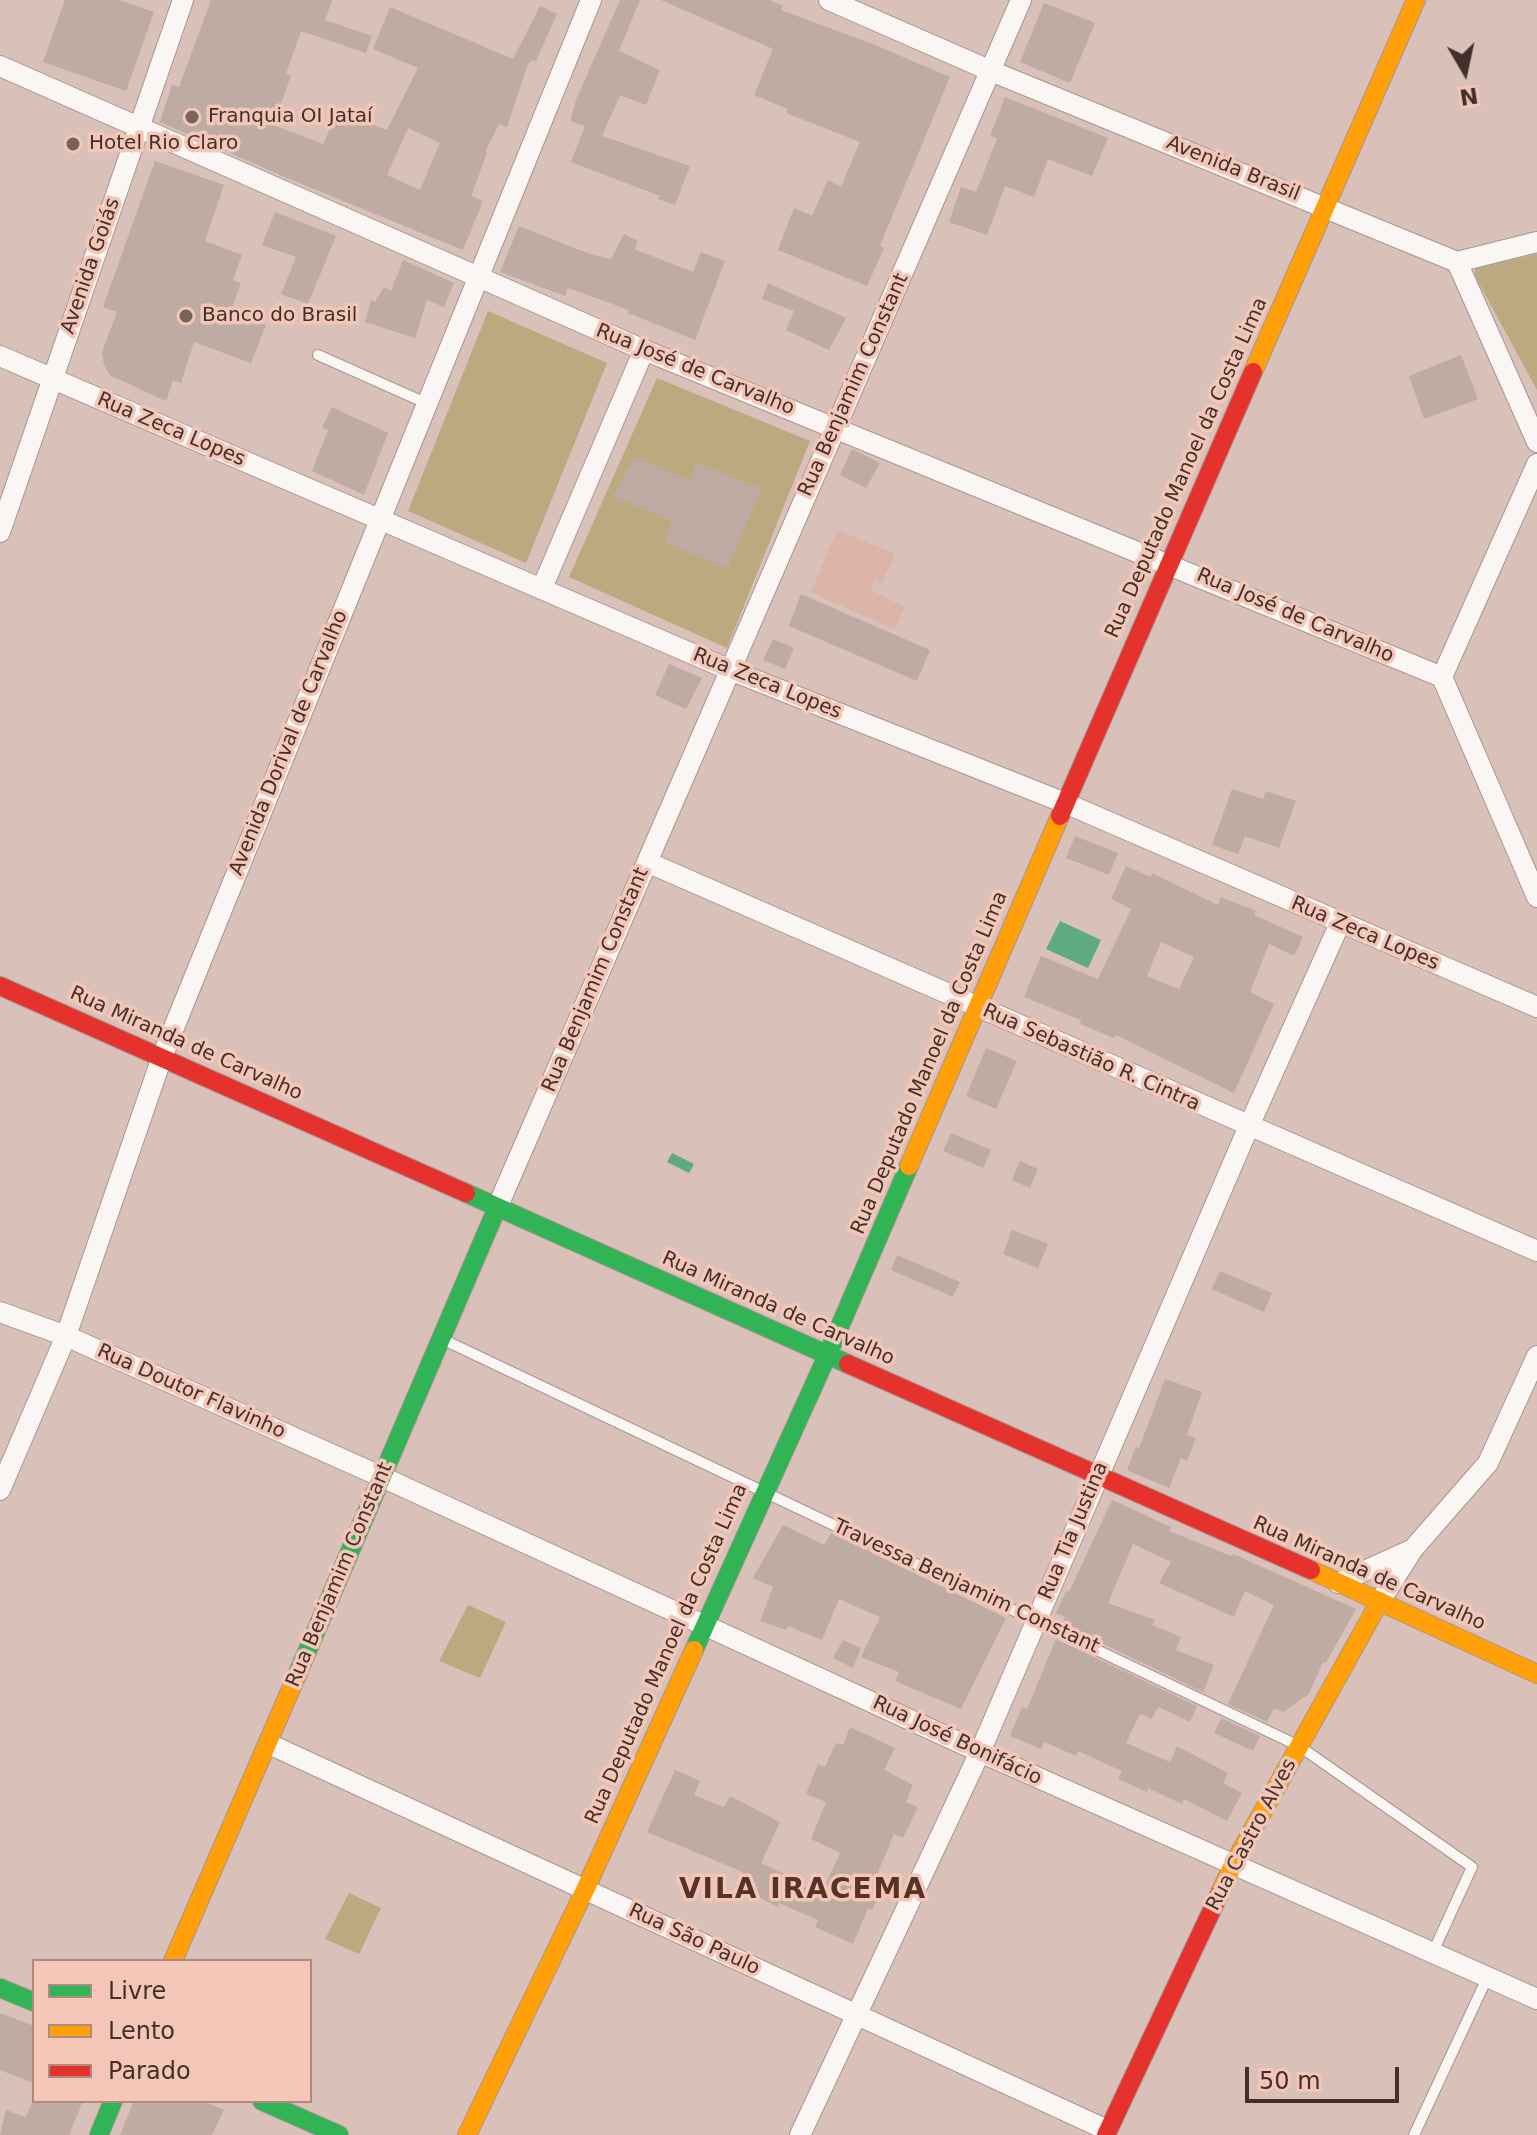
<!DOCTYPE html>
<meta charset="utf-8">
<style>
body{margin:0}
#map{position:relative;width:1537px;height:2135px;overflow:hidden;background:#d9c0b8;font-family:"DejaVu Sans",sans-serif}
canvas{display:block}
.legend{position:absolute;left:32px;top:1959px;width:280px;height:144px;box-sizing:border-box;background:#f3c6b7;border:2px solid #ac8a7f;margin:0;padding:10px 14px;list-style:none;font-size:24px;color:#42302a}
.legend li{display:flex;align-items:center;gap:16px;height:40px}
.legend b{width:40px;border:2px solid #ac8a7f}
.north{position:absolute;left:1425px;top:32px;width:80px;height:80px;-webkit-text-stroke:6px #f3c6b7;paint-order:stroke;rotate:171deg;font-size:22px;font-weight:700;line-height:32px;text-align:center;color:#42302a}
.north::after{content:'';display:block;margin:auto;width:28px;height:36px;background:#42302a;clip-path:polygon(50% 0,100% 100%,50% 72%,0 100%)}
.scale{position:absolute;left:1245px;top:2067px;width:154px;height:36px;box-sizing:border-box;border:4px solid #42302a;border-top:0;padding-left:10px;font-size:24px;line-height:28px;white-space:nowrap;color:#42302a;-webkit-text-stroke:6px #f3c6b7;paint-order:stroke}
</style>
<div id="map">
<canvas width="1537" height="2135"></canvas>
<ul class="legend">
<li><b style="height:10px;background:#30b455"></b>Livre</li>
<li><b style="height:10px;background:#ff9f0a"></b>Lento</li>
<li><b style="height:10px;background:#e5322d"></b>Parado</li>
</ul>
<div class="north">N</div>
<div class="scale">50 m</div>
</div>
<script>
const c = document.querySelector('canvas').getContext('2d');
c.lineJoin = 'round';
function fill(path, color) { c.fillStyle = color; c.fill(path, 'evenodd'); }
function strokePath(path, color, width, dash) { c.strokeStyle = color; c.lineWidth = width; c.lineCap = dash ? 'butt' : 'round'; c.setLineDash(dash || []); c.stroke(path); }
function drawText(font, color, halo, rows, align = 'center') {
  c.font = font + ' "DejaVu Sans",sans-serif'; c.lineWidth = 7; c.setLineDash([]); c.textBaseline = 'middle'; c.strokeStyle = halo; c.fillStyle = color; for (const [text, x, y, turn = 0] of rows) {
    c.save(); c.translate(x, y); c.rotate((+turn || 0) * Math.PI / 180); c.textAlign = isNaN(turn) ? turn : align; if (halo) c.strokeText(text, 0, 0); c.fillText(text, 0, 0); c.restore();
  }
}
fill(new Path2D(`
 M 837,530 L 895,554 L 882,583 L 875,580 L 871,590 L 905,607 L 894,629 L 811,592 Z`), '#ddb4a8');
fill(new Path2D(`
 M 1537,254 L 1537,390 L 1475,276 L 1475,269 L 1483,266 Z
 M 488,311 L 607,363 L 526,563 L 408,511 Z
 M 657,378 L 810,441 L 727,648 L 569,577 Z
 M 468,1605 L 506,1622 L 480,1678 L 439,1661 Z
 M 349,1893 L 381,1908 L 359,1954 L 325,1939 Z`), '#bca980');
fill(new Path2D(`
 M 1060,921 L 1101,940 L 1088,968 L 1046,949 Z
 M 672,1153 L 694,1164 L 689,1173 L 667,1162 Z`), '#5eaa81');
fill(new Path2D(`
 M 65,0 L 119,0 L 154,12 L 126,91 L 43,62 Z
 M 211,0 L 332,0 L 325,20 L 372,36 L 366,53 L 301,31 L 286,74 L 291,76 L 273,125 L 323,144 L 338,112 L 387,130 L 418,68 L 373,49 L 390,7 L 513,59 L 540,6 L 557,14 L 536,61 L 532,60 L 528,64 L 507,127 L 499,124 L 485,152 L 487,153 L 471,196 L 483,201 L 463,250 L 280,175 L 160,122 L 172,85 L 179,87 ZM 408,128 L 440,143 L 420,190 L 387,175 Z
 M 620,0 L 640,0 L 619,51 L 660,70 L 646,105 L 620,95 L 602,136 L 690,166 L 675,205 L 658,199 L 660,196 L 571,162 L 585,126 L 570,121 L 576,100 Z
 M 661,0 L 769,0 L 783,6 L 781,10 L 875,45 L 950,77 L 886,231 L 880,246 L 884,248 L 867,286 L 778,250 L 794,208 L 812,216 L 828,180 L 841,187 L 860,142 L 786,113 L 788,109 L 754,95 L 773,49 Z
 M 1044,3 L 1095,23 L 1070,83 L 1020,62 Z
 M 1005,97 L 1108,138 L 1092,176 L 1048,159 L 1034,197 L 1005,186 L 987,235 L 949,222 L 961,187 L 976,192 L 997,139 L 990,136 Z
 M 155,161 L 224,185 L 205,241 L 242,255 L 233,280 L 241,283 L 231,310 L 266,325 L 251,363 L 194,342 L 181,383 L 173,380 L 166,401 L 111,376 L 104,365 L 102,352 L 117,312 L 103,307 Z
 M 275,212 L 336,236 L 308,304 L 281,294 L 296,257 L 262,245 Z
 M 519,226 L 590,254 L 611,259 L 624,234 L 638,241 L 634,249 L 693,272 L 701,252 L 725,261 L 695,340 L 628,313 L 629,310 L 568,288 L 565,296 L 500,272 Z
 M 403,260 L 454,283 L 444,307 L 427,300 L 415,338 L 365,322 L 371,300 L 375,302 L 384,287 L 391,291 Z
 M 768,283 L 846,318 L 829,350 L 786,330 L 794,311 L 762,299 Z
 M 1461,355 L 1478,399 L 1424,419 L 1409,376 Z
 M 332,407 L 388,433 L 364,495 L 312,471 L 328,430 L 322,428 Z
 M 852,449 L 880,463 L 866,488 L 840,475 Z
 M 634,457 L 689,480 L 697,463 L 761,489 L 728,568 L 664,542 L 672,521 L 613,496 Z
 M 801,594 L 930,650 L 917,681 L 789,626 Z
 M 773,639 L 794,648 L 785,669 L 763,660 Z
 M 669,664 L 702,678 L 686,709 L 655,695 Z
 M 1232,789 L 1263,799 L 1266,791 L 1296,801 L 1279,848 L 1245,836 L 1238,854 L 1212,845 Z
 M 1075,836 L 1118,853 L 1109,875 L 1066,858 Z
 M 1126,866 L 1151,877 L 1152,873 L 1218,905 L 1221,897 L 1256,911 L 1254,915 L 1303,937 L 1294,956 L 1269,944 L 1250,992 L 1274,1004 L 1234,1093 L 1116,1035 L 1114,1038 L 1080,1024 L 1081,1020 L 1024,997 L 1041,956 L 1098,979 L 1131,909 L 1111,899 ZM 1161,942 L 1194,957 L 1179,989 L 1147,976 Z
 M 986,1048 L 1017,1061 L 996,1109 L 966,1096 Z
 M 951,1133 L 991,1150 L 983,1168 L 943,1151 Z
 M 1020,1161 L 1038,1169 L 1030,1188 L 1012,1180 Z
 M 1012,1230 L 1048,1244 L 1038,1268 L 1003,1254 Z
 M 897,1255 L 960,1282 L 953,1297 L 891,1270 Z
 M 1220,1271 L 1272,1293 L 1264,1312 L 1212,1289 Z
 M 1165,1379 L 1202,1392 L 1187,1435 L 1196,1438 L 1187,1461 L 1181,1458 L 1169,1488 L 1127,1470 L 1136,1447 L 1139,1448 Z
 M 1112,1500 L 1171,1527 L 1169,1531 L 1231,1556 L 1233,1554 L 1356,1609 L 1326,1663 L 1323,1662 L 1309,1694 L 1283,1712 L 1274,1708 L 1267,1722 L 1228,1704 L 1274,1605 L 1245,1591 L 1234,1617 L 1159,1583 L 1171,1562 L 1133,1544 L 1108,1603 L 1155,1620 L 1152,1625 L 1181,1637 L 1176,1650 L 1214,1665 L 1203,1692 L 1062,1624 L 1065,1617 L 1056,1613 L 1066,1591 L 1069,1592 Z
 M 783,1525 L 824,1545 L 831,1533 L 1006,1618 L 961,1709 L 895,1681 L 899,1672 L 861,1657 L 880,1617 L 839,1599 L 822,1640 L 788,1626 L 786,1630 L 760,1621 L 773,1587 L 753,1578 Z
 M 1056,1639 L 1197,1706 L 1190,1722 L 1158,1707 L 1152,1719 L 1140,1714 L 1126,1743 L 1170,1762 L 1177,1746 L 1228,1773 L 1223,1783 L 1242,1793 L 1227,1821 L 1184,1799 L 1182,1804 L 1148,1788 L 1147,1792 L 1118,1779 L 1122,1771 L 1078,1751 L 1076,1756 L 1044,1742 L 1041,1749 L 1010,1736 L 1022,1707 L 1027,1709 Z
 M 843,1640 L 861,1648 L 853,1668 L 833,1658 Z
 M 1221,1718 L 1260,1736 L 1253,1751 L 1214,1733 Z
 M 850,1727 L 895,1748 L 884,1770 L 913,1785 L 906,1802 L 918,1807 L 903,1838 L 894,1834 L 874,1882 L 883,1886 L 872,1910 L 868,1908 L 853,1944 L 815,1927 L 818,1920 L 779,1903 L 778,1907 L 737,1886 L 743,1872 L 647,1832 L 675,1770 L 700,1781 L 694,1795 L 724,1807 L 730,1796 L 780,1822 L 761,1863 L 792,1878 L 791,1881 L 821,1894 L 840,1853 L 811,1839 L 826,1802 L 806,1794 L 818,1764 L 825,1767 L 836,1743 L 843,1745 Z
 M 0,2013 L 34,2026 L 34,2083 L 0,2070 Z
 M 33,2101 L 83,2101 L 69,2135 L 0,2135 L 6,2110 L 26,2117 Z
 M 134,2101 L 203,2101 L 224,2110 L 212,2135 L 120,2135 Z`), '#beaba4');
const lane = new Path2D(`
 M 318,355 L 428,404
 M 442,1339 L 1299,1746 L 1472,1867 L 1433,1952
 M 1414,2135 L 1488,1976`);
const street = new Path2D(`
 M 829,0 L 991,71 L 1457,262 L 1537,442
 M 0,66 L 644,350 L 1442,677
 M 1457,262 L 1537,242
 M 0,356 L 730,670 L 1065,803 L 1537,1007
 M 0,532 L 183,0
 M 542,588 L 644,350
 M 1442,677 L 1537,897
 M 1442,677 L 1537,464
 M 647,862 L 1537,1251
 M 497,1208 L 1021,0
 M 0,1312 L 66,1336 L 380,1476 L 980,1752 L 1537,1999
 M 0,1490 L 66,1336 L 162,1057 L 591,0
 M 1338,1583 L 1413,1549
 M 1380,1601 L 1413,1549 L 1488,1463 L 1537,1356
 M 269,1744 L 1107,2130
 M 800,2135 L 980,1752 L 1249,1126 L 1340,923`);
const fast = new Path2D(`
 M 466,1193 L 848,1364
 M 694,1650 L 827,1356 L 909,1166
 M 297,1675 L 497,1208
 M 0,1988 L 34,2002
 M 262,2101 L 339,2135
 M 99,2135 L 113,2101`);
const slow = new Path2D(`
 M 1253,372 L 1416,0
 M 909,1166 L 1060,816
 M 1311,1570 L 1537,1674
 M 1219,1895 L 1233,1865 L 1380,1601
 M 173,1961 L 297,1675
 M 467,2135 L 585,1890 L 694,1650`);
const jam = new Path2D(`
 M 1060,816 L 1253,372
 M 0,986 L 466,1193
 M 848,1364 L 1311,1570
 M 1106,2135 L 1219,1895`);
strokePath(lane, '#a8958f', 12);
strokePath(street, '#a8958f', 22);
strokePath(fast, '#a8958f', 20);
strokePath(slow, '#a8958f', 20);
strokePath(jam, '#a8958f', 20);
strokePath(lane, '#f9f6f4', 10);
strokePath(street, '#f9f6f4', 20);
strokePath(fast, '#30b455', 18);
strokePath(slow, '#ff9f0a', 18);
strokePath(jam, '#e5322d', 18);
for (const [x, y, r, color] of [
 [192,117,8,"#77625c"],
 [73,144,8,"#77625c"],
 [186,316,8,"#77625c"]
]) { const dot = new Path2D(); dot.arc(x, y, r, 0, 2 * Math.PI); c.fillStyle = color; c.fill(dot); strokePath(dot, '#f3c6b7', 3); }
drawText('20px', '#42302a', '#f3c6b7', [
 ["Franquia OI Jataí",208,117],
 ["Hotel Rio Claro",89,144],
 ["Banco do Brasil",202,316]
], 'left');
drawText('20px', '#42302a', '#f3c6b7', [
 ["Avenida Brasil",1233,169,22],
 ["Avenida Goiás",91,266,-71],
 ["Rua José de Carvalho",695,370,22],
 ["Rua Benjamim Constant",854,385,-66],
 ["Rua Zeca Lopes",171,430,23],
 ["Rua Deputado Manoel da Costa Lima",1187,468,-66],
 ["Rua José de Carvalho",1295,616,23],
 ["Rua Zeca Lopes",767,684,22],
 ["Avenida Dorival de Carvalho",289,743,-68],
 ["Rua Zeca Lopes",1365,934,23],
 ["Rua Benjamim Constant",596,980,-67],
 ["Rua Miranda de Carvalho",186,1044,24],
 ["Rua Sebastião R. Cintra",1091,1058,24],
 ["Rua Deputado Manoel da Costa Lima",930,1063,-67],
 ["Rua Miranda de Carvalho",778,1309,24],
 ["Rua Doutor Flavinho",191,1392,24],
 ["Rua Tia Justina",1074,1531,-67],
 ["Rua Miranda de Carvalho",1369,1574,24],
 ["Rua Benjamim Constant",340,1575,-67],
 ["Travessa Benjamim Constant",966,1587,25],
 ["Rua Deputado Manoel da Costa Lima",667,1654,-66],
 ["Rua José Bonifácio",957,1741,25],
 ["Rua Castro Alves",1252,1835,-62],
 ["Rua São Paulo",694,1940,25]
]);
c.letterSpacing = '2px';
drawText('bold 28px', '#573327', '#f3c6b7', [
 ["VILA IRACEMA",803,1891]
]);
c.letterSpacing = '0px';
</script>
